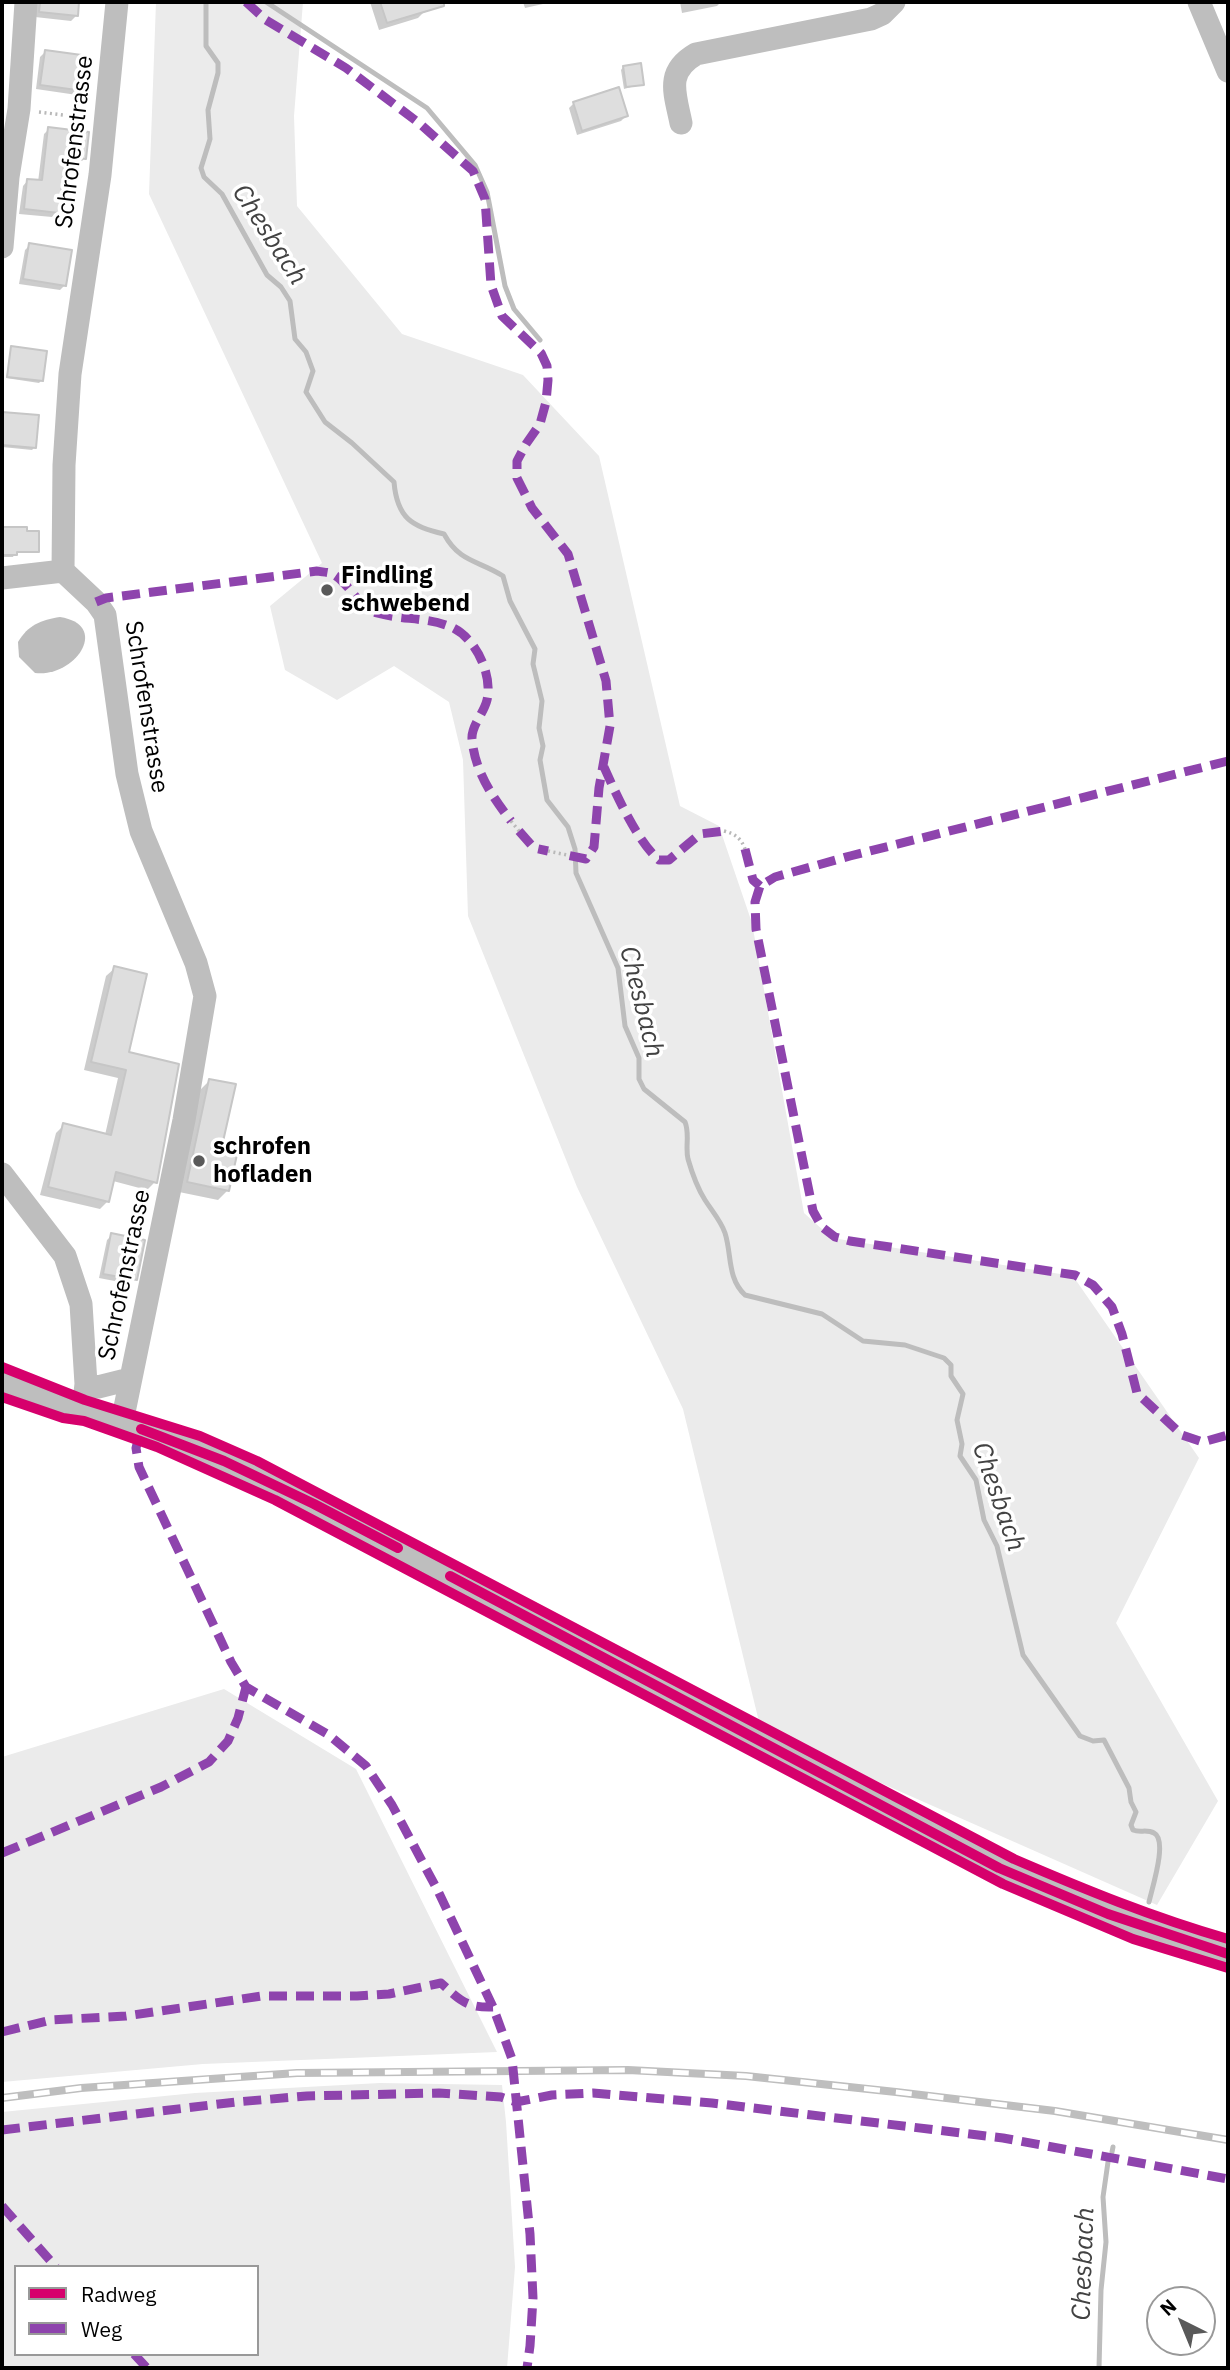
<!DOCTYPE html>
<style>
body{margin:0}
#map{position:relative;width:1230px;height:2370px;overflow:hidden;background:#fff;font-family:"IBM Plex Sans",sans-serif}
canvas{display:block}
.frame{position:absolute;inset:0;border:4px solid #000;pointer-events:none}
.legend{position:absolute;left:14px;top:2265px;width:245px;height:91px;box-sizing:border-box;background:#fff;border:2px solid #999;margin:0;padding:9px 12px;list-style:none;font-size:21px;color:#000}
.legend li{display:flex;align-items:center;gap:14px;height:35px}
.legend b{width:35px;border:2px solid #999}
.north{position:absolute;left:1146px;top:2286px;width:70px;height:70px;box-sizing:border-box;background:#fff;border:2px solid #999;border-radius:50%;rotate:317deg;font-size:19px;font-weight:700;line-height:28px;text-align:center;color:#000}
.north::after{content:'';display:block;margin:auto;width:24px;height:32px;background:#595959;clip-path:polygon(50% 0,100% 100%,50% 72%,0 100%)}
</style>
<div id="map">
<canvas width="1230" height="2370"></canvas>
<div class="frame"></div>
<ul class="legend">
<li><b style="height:9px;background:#d6006c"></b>Radweg</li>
<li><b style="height:9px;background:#8e44ad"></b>Weg</li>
</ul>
<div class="north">N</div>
</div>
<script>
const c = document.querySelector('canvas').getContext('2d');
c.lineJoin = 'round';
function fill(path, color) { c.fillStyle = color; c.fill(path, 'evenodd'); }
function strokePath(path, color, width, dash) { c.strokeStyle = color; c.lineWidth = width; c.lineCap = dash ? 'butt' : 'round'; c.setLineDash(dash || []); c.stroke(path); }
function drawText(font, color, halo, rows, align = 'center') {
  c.font = font + ' "IBM Plex Sans",sans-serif'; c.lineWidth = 7; c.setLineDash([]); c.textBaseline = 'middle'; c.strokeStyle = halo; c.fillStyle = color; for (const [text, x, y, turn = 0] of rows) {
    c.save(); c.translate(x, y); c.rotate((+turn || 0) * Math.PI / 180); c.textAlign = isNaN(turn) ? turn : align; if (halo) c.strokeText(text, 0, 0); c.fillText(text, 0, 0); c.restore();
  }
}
fill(new Path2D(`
 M 156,2 L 303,2 L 294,116 L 297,206 L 402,334 L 523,375 L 599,456 L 680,806 L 719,826 L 752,923 L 804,1213 L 832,1238 L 1073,1276 L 1199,1458 L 1116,1623 L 1218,1801 L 1157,1905 L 761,1730 L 683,1409 L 577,1187 L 468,916 L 463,760 L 449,702 L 394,666 L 337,700 L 285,670 L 270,606 L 322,563 L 149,194 Z
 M 224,1689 L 356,1769 L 497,2052 L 203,2064 L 2,2082 L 2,1757 Z
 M 380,2083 L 502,2085 L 506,2122 L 515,2267 L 507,2368 L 2,2368 L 2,2112 L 195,2093 ZM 16,2267 L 257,2267 L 257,2354 L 16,2354 Z`), '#ebebeb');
fill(new Path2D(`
 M 60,617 C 111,625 75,678 35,673 L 19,657 L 18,642 C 28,625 41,620 60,617 Z`), '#bdbdbd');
fill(new Path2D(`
 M 37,2 L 77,2 L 76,16 L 71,21 L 35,17 Z
 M 370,2 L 423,2 L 426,10 L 418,18 L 379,30 Z
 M 523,2 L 552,2 L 525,8 Z
 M 680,2 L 721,2 L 717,6 L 682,13 Z
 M 45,52 L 82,90 L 77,95 L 36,89 L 40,57 Z
 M 623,67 L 642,84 L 624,89 L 621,70 Z
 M 574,103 L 626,116 L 621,121 L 577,135 L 569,108 Z
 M 49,129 L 84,159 L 79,164 L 63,162 L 57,212 L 52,217 L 19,214 L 23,186 L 28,180 L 38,182 L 44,134 Z
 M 30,245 L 65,285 L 60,290 L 19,284 L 25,250 Z
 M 12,348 L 41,381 L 39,383 L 6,378 Z
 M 2,413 L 37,416 L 34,448 L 32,450 L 2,447 Z
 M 2,529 L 25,529 L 37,551 L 35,553 L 15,553 L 13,557 L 2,557 Z
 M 115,968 L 127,1054 L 155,1182 L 147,1190 L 113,1181 L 108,1201 L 100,1209 L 40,1195 L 56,1133 L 64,1125 L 105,1135 L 118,1078 L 84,1070 L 106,976 Z
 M 210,1080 L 228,1190 L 218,1200 L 179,1192 L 200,1090 Z
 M 112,1235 L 135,1279 L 130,1284 L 99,1278 L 107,1240 Z`), '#0003');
strokePath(new Path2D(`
 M 206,2 L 206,46 L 218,63 L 218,73 L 208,110 L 210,139 L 201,168 L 204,177 L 222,194 L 267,275 L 281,287 L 290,301 L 295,339 L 306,352 L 313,371 L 306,392 L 325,422 L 352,443 L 394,482 C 397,518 412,527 444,534 C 460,563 478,560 503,576 L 510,601 L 535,649 L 533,664 L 542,701 L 539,728 L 543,746 L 540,760 L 547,800 L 568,827 L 575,849 L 576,873 L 618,968 L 625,1026 L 639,1058 L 639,1079 L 644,1089 L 685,1122 C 690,1134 685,1147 688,1159 C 692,1173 698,1189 705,1200 C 712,1211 721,1221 725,1233 C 732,1255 727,1278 745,1295 L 822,1314 L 863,1341 L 905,1345 L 944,1358 L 951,1365 L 951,1376 L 963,1394 L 957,1420 L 962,1444 L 960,1456 L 976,1480 L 984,1520 L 997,1546 L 1023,1655 L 1080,1736 L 1093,1741 L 1104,1740 L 1129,1788 L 1131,1802 L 1136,1812 L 1131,1825 L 1133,1830 C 1140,1833 1147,1829 1154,1833 C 1168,1840 1152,1888 1149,1902
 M 266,2 L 427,108 L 475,165 L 487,192 L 505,286 L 514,309 L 540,340
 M 1112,2152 L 1113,2147
 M 1099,2368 L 1101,2290 L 1106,2242 L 1103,2197 L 1108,2162`), '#bdbdbd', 5);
const building = new Path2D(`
 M 40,2 L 79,2 L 78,16 L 39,12 Z
 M 380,2 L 444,2 L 444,6 L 387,23 Z
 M 45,50 L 89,56 L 84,91 L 40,85 Z
 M 641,63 L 644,85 L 626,87 L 623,66 Z
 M 619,87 L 628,116 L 582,131 L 573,102 Z
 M 48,127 L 89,132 L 86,159 L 65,157 L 59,213 L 24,209 L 27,179 L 42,180 Z
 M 29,243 L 72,250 L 66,286 L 23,279 Z
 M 11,346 L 47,351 L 43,381 L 7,377 Z
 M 2,412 L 39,415 L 36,448 L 2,445 Z
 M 2,527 L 27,527 L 27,531 L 39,531 L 39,552 L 17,552 L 17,555 L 2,555 Z
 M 114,966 L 147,974 L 129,1052 L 179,1064 L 157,1183 L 116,1172 L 109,1202 L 48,1187 L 63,1123 L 111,1135 L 126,1070 L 91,1062 Z
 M 209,1079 L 236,1084 L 222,1146 L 238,1150 L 229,1191 L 187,1182 Z
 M 111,1233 L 145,1240 L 137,1280 L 103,1274 Z`);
fill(building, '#dedede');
strokePath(building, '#c6c6c6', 2);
strokePath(new Path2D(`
 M 39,112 L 87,118
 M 511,821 L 519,831
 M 724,831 C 735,834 741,838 745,849
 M 548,851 L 567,855`), '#b9b9b9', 3.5, [2, 3.5]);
strokePath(new Path2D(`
 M 117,2 L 100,175 L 70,374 L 64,465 L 63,571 L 96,602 L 105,615 L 127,774 L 141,831 L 196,963 L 205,996 L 184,1120 L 122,1422
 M 1199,2 L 1228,71
 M 681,123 C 675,93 665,72 696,54 L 871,19 L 882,14 L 894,2
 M 2,247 L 8,177 L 19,109 L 26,2
 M 2,578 L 63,571
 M 2,1174 L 65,1256 L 81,1304 L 86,1384 L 83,1409
 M 2,1382 L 122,1422 L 224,1461 L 314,1504 L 999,1868 L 1108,1914 L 1228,1954
 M 86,1384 L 98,1387 L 130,1379`), '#bebebe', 23);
const rail = new Path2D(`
 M 2,2098 L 81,2088 L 297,2073 L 628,2070 L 746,2076 L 896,2092 L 1055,2111 L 1228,2140`);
strokePath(rail, '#bebebe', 8);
strokePath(rail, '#fff', 5, [16]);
strokePath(new Path2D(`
 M 246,2 L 266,20 L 346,68 L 419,123 L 473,171 L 485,199 L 491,285 L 502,316 L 541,353 L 547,366 L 548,380 L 546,402 L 540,424 L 526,444 L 517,461 L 517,478 L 532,508 L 568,554 L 606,681 L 610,726 L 599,788 L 594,847 L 586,859 L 567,855
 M 96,602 L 106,598 L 317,571 C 321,572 328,572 333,574 C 349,583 359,608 377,613 C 401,620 428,617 451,627 C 475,637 493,674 487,700 C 484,713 471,726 472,739 C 475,772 492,796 511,821
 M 1228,761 L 850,856 L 775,877 L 760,886 L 755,902 L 756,929 L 813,1211 L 822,1227 L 835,1237 L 850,1241 L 1075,1275 L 1093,1285 L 1112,1307 L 1122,1334 L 1137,1393 L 1182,1435 L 1203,1442 L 1228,1435
 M 604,767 C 616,794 637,841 659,860 L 669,860 L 700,834 L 724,831
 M 519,831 L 534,848 L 548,851
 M 745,849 L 753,880 L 760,886
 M 139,1436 L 136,1448 L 139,1467 L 231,1662 L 246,1687 L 329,1735 L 366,1766 L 392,1805 L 438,1891 L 493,2007 L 512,2059 L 530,2234 L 533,2298 L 530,2346 L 527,2368
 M 2,1853 L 161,1787 L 209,1762 L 228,1741 L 238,1718 L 246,1687
 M 2,2032 L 51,2020 L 126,2016 L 262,1996 L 357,1996 L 389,1994 L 441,1983 C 460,2000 466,2008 493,2007
 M 2,2130 L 236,2102 L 307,2096 L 439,2093 L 501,2097 L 516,2102 L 552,2095 L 593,2093 L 712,2103 L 1003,2138 L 1228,2179
 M 2,2206 L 56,2267
 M 134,2354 L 147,2368`), '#8e44ad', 9, [18, 9]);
strokePath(new Path2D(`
 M 2,1367 L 85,1400 L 200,1436 L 257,1461 L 1014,1859 C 1086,1890 1152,1917 1228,1939
 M 2,1397 L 63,1418 L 84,1421 L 157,1447 L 275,1500 L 1003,1884 L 1133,1939 L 1228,1968
 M 141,1429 L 224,1461 L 314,1504 L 398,1548
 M 450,1576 L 999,1868 L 1108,1914 L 1228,1954`), '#d6006c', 10);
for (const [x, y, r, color] of [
 [327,590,7,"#595959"],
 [199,1161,7,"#595959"]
]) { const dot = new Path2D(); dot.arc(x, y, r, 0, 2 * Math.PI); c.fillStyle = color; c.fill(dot); strokePath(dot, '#fff', 2.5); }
drawText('24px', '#000', '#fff', [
 ["Schrofenstrasse",75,142,-83],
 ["Schrofenstrasse",146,707,81],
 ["Schrofenstrasse",125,1275,-78]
]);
drawText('bold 24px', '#000', '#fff', [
 ["Findling",341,576],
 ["schwebend",341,604],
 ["schrofen",213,1147],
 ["hofladen",213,1175]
], 'left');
drawText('italic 26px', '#424242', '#fff', [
 ["Chesbach",269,235,57],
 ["Chesbach",641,1002,76],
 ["Chesbach",998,1497,71],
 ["Chesbach",1084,2264,-88]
]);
</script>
